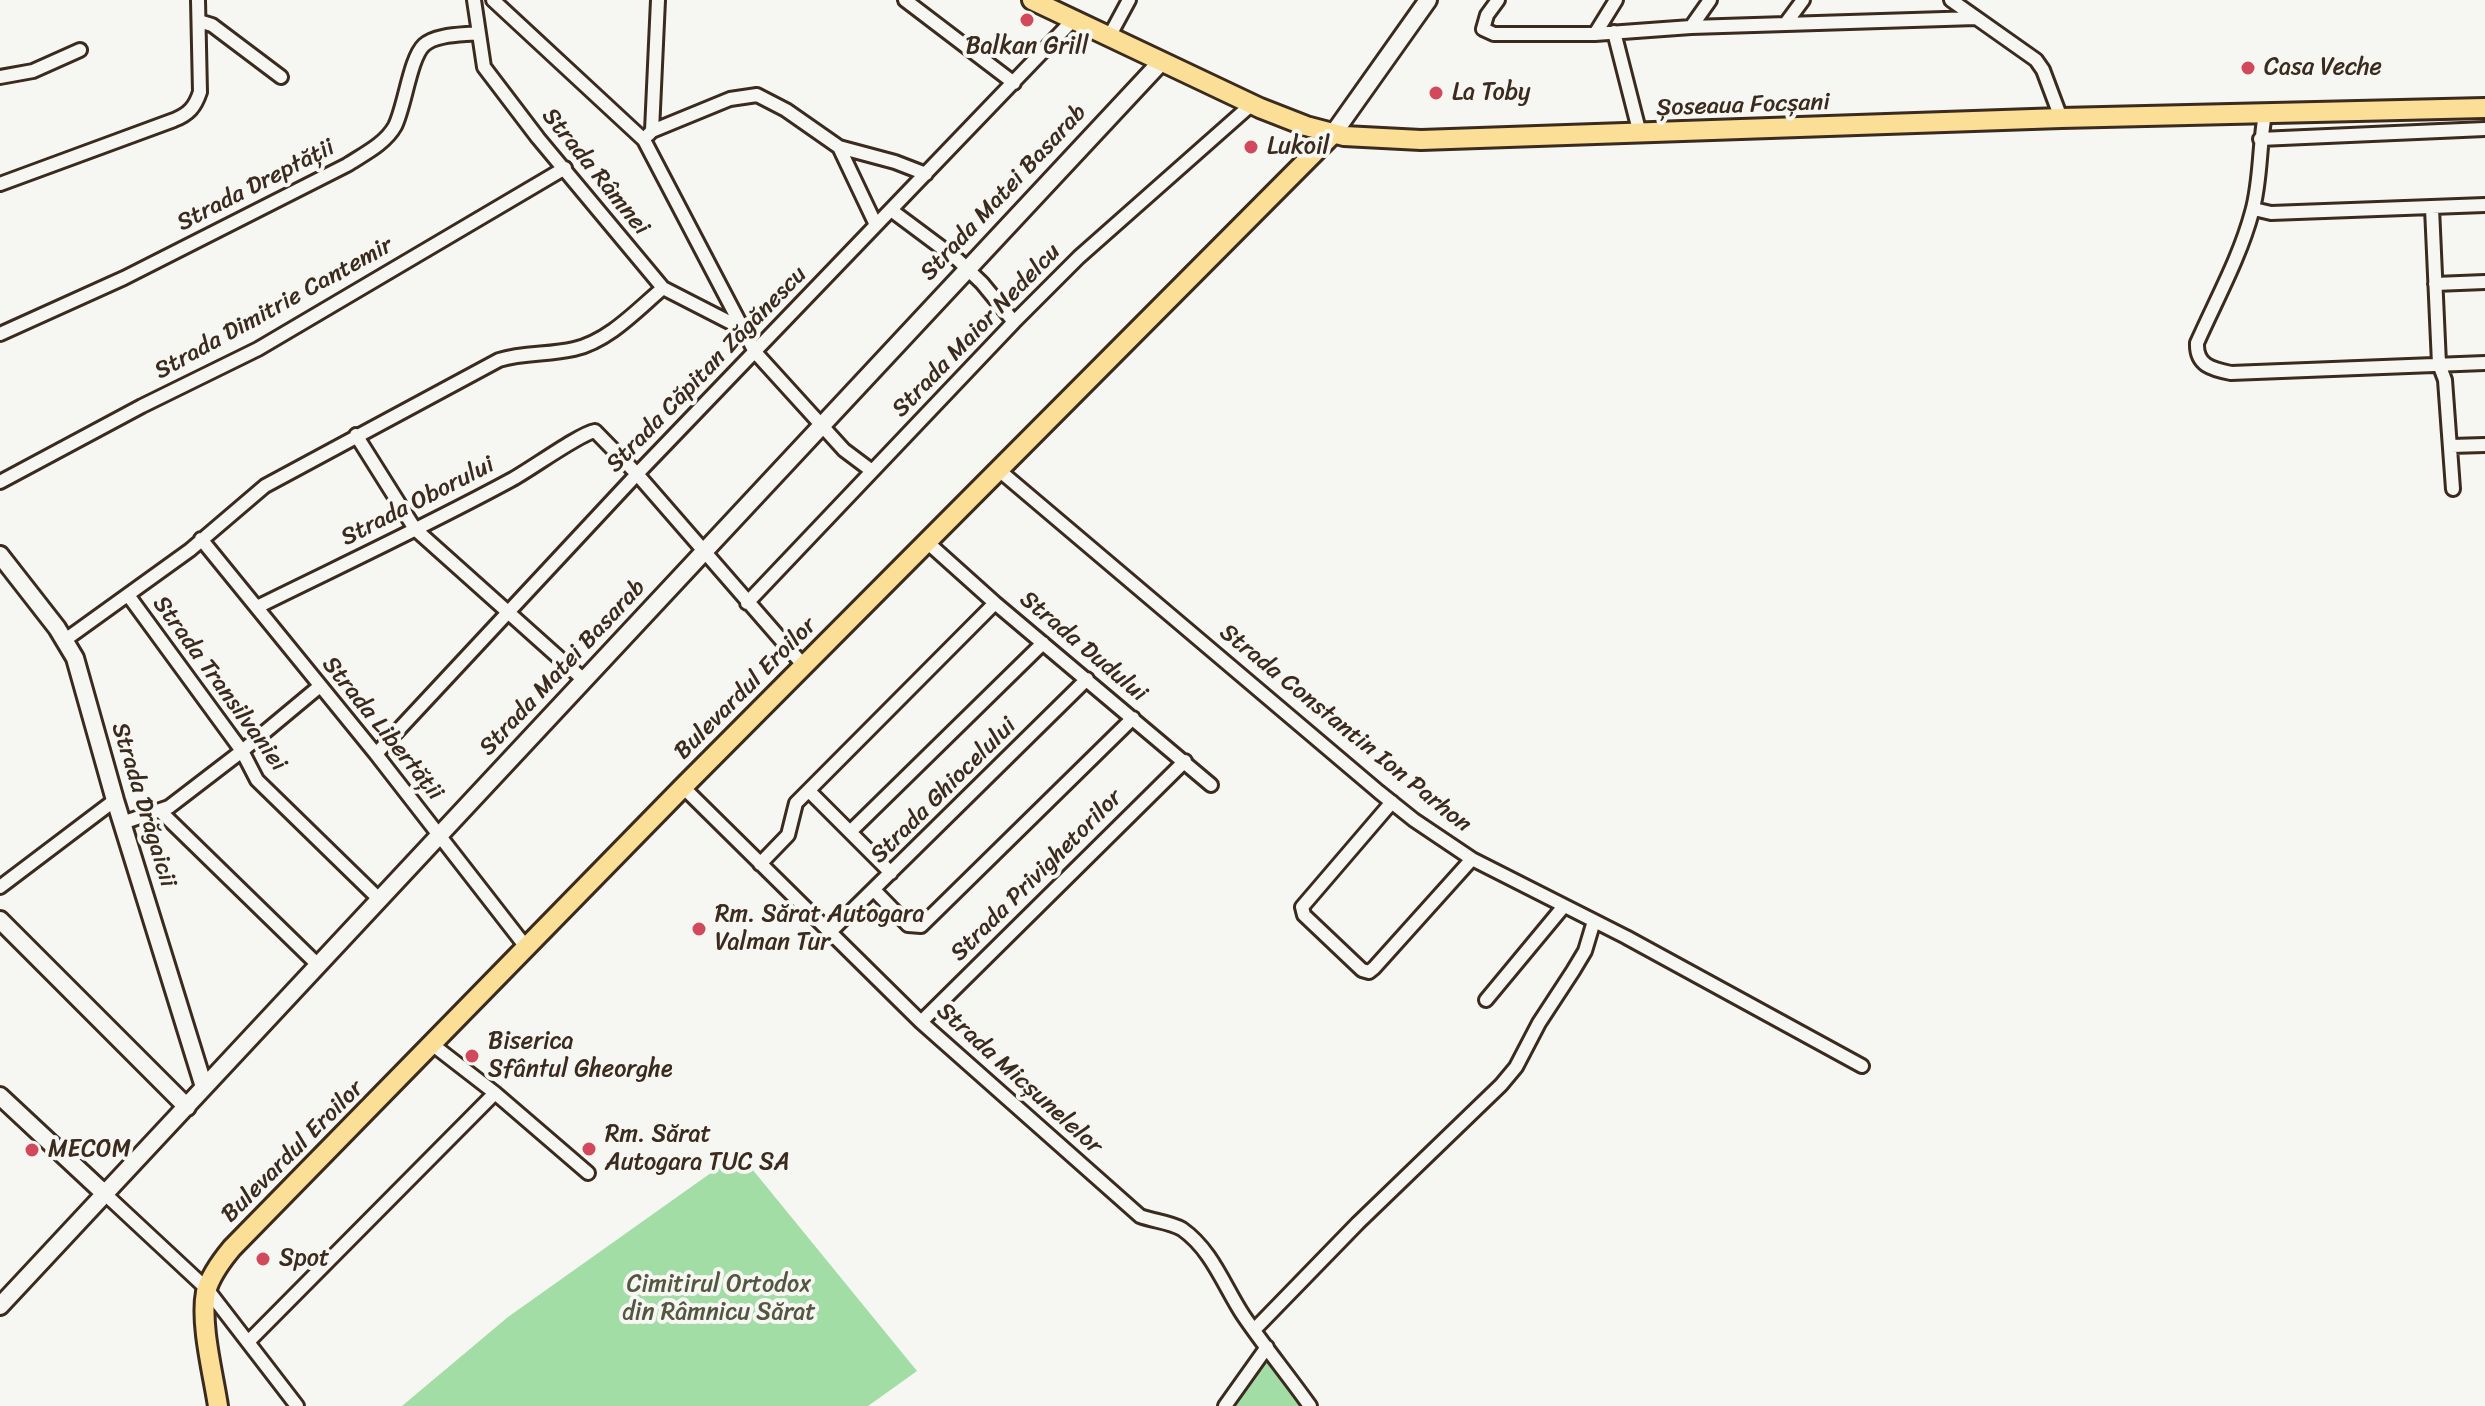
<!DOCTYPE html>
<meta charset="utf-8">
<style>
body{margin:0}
canvas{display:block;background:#f6f6f2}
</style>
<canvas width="2485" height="1406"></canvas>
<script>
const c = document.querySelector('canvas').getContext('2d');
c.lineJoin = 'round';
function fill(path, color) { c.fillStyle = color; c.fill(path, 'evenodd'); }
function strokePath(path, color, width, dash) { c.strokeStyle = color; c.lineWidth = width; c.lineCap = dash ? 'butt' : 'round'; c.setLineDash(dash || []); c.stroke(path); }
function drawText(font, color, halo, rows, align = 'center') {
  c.font = font + ' Sriracha,sans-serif'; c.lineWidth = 8; c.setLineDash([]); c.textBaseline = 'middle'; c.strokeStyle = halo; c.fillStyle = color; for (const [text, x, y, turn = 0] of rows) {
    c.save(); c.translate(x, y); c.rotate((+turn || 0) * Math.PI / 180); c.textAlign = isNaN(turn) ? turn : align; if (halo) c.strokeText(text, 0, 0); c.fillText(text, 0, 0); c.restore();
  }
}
fill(new Path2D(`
 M 739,1153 L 917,1371 L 868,1406 L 402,1406 L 508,1317 Z
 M 1267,1347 L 1310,1406 L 1225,1406 Z`), '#a1dda4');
const street = new Path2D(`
 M 474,0 L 484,67 L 538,138 L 663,288 L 741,328
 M 493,0 L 644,140 L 755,352 L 844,450 L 872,471
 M 905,0 L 1014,83
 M 1498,0 L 1487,15 L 1483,29 L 1494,34 L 1595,34 L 1691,27 L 1976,18
 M 1951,0 L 2036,60 L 2043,70 L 2061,118
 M 199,21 L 212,25 L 281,77
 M 1786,23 L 1803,0
 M 1691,27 L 1710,0
 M 1614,32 L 1640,134
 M 1595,34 L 1616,0
 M 1109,37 L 1129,0
 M 0,77 L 33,71 L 80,50
 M 2265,114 C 2259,146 2261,181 2252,212 C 2240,257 2216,300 2197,343 C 2196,365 2211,369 2231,373 L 2485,363
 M 652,131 L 730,99 L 757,95 L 786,110 L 839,147 L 895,162 L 926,174
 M 648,135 L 652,131 L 658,0
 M 2260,139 L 2485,129
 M 839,147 L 876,225
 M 0,184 L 174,120 C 189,114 195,107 200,92 L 198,0
 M 2432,208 L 2439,364 L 2445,380 L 2453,489
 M 2254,209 L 2271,213 L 2485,205
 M 891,210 L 958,260 L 982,283 L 1014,322
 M 2435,284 L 2485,282
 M 0,334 L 124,278 L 347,165 C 364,154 385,144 395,126 C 405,106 410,58 424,45 C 436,34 463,35 478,33
 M 356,435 L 415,529 L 585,681
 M 2451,446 L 2485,445
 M 1000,471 L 1379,792 L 1414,820 L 1472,859 L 1626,937 L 1862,1066
 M 0,482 L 142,406 L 258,349 L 565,168
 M 201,539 L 376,754 L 526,947
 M 927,542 L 995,603 L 1211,785
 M 128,595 L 242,751 L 257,780 L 379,899
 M 747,603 L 1014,322 L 1079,257 L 1252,104
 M 257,607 C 342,565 428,525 511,480 C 530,470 579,434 595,431 L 637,474 L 804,666
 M 65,640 L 190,550 L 265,486 L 499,360 C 524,352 549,355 574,349 C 609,341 637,310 663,288
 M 376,754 L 637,474 L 1073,20
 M 683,787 L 921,1022 L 1140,1216 C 1153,1221 1170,1222 1182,1229 C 1212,1250 1224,1286 1243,1315 C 1264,1346 1288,1375 1310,1406
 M 809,791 L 891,873
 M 1392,802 L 1302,907 L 1304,915 L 1362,970 L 1369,972 L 1374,968 L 1472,859
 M 160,811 L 317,964
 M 122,823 L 169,807 L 242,751 L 320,686
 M 851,831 L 1043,643
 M 760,864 L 788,835 L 796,803 L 995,603
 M 0,887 L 115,800
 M 875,891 L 908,925 L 921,926 L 1133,718
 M 830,932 L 1087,679
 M 1486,1000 L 1564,906
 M 921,1022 L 1185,761
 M 433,1045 L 495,1093 L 588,1173
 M 105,1194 L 207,1289 L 297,1406
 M 1254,1330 L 1358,1223 L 1501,1085 L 1516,1067 L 1539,1023 L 1573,971 L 1585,951 L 1594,921
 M 248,1342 L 495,1093
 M 1225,1406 L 1267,1347`);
const secondary = new Path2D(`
 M 1333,134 L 1428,0
 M 0,555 L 57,628 L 75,658 L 115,800 L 204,1087
 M 0,920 L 187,1107
 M 0,1096 L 105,1194
 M 0,1306 L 1161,62`);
const primary = new Path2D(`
 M 1032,0 L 1260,108 L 1306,126 L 1344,136 L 1421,140 L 2061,118 L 2485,108
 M 218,1406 C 213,1373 200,1324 206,1292 C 210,1276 222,1260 232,1248 L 683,787 L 1333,134`);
strokePath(street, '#3b2a1e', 18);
strokePath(secondary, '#3b2a1e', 22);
strokePath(primary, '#3b2a1e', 24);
strokePath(street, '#f6f6f2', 12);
strokePath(secondary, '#f6f6f2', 16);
strokePath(primary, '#fbdf96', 18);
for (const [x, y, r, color] of [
 [1027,20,8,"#d1495b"],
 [2248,68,8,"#d1495b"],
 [1436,93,8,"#d1495b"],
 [1251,147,8,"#d1495b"],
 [699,929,8,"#d1495b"],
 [472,1056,8,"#d1495b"],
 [589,1149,8,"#d1495b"],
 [32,1150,8,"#d1495b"],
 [263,1259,8,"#d1495b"]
]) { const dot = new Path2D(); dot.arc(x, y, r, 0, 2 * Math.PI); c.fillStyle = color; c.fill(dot); strokePath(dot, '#f6f6f2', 3); }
drawText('24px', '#3b2a1e', '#f6f6f2', [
 ["Balkan Grill",1027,47,"center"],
 ["Casa Veche",2264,68],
 ["La Toby",1452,93],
 ["Lukoil",1267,147],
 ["Rm. Sărat Autogara",715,915],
 ["Valman Tur",715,943],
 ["Biserica",488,1042],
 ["Sfântul Gheorghe",488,1070],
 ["Rm. Sărat",605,1135],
 ["Autogara TUC SA",605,1163],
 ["MECOM",48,1150],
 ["Spot",279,1259]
], 'left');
drawText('24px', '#3b2a1e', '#f6f6f2', [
 ["Șoseaua Focșani",1743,106,-2],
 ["Strada Râmnei",595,172,51],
 ["Strada Dreptății",256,186,-27],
 ["Strada Matei Basarab",1004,193,-47],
 ["Strada Dimitrie Cantemir",274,309,-29],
 ["Strada Maior Nedelcu",977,331,-46],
 ["Strada Căpitan Zăgănescu",707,370,-46],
 ["Strada Oborului",418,502,-27],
 ["Strada Dudului",1083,647,40],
 ["Strada Matei Basarab",563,668,-47],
 ["Strada Transilvaniei",219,684,54],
 ["Bulevardul Eroilor",746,689,-45],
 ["Strada Libertății",382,729,51],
 ["Strada Constantin Ion Parhon",1345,729,39],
 ["Strada Ghiocelului",944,791,-45],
 ["Strada Drăgaicii",143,805,73],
 ["Strada Privighetorilor",1037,876,-45],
 ["Strada Micșunelelor",1019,1079,42],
 ["Bulevardul Eroilor",293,1152,-45]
]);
drawText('24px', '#545740', '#f6f6f2', [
 ["Cimitirul Ortodox",719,1285],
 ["din Râmnicu Sărat",719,1313]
]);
</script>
